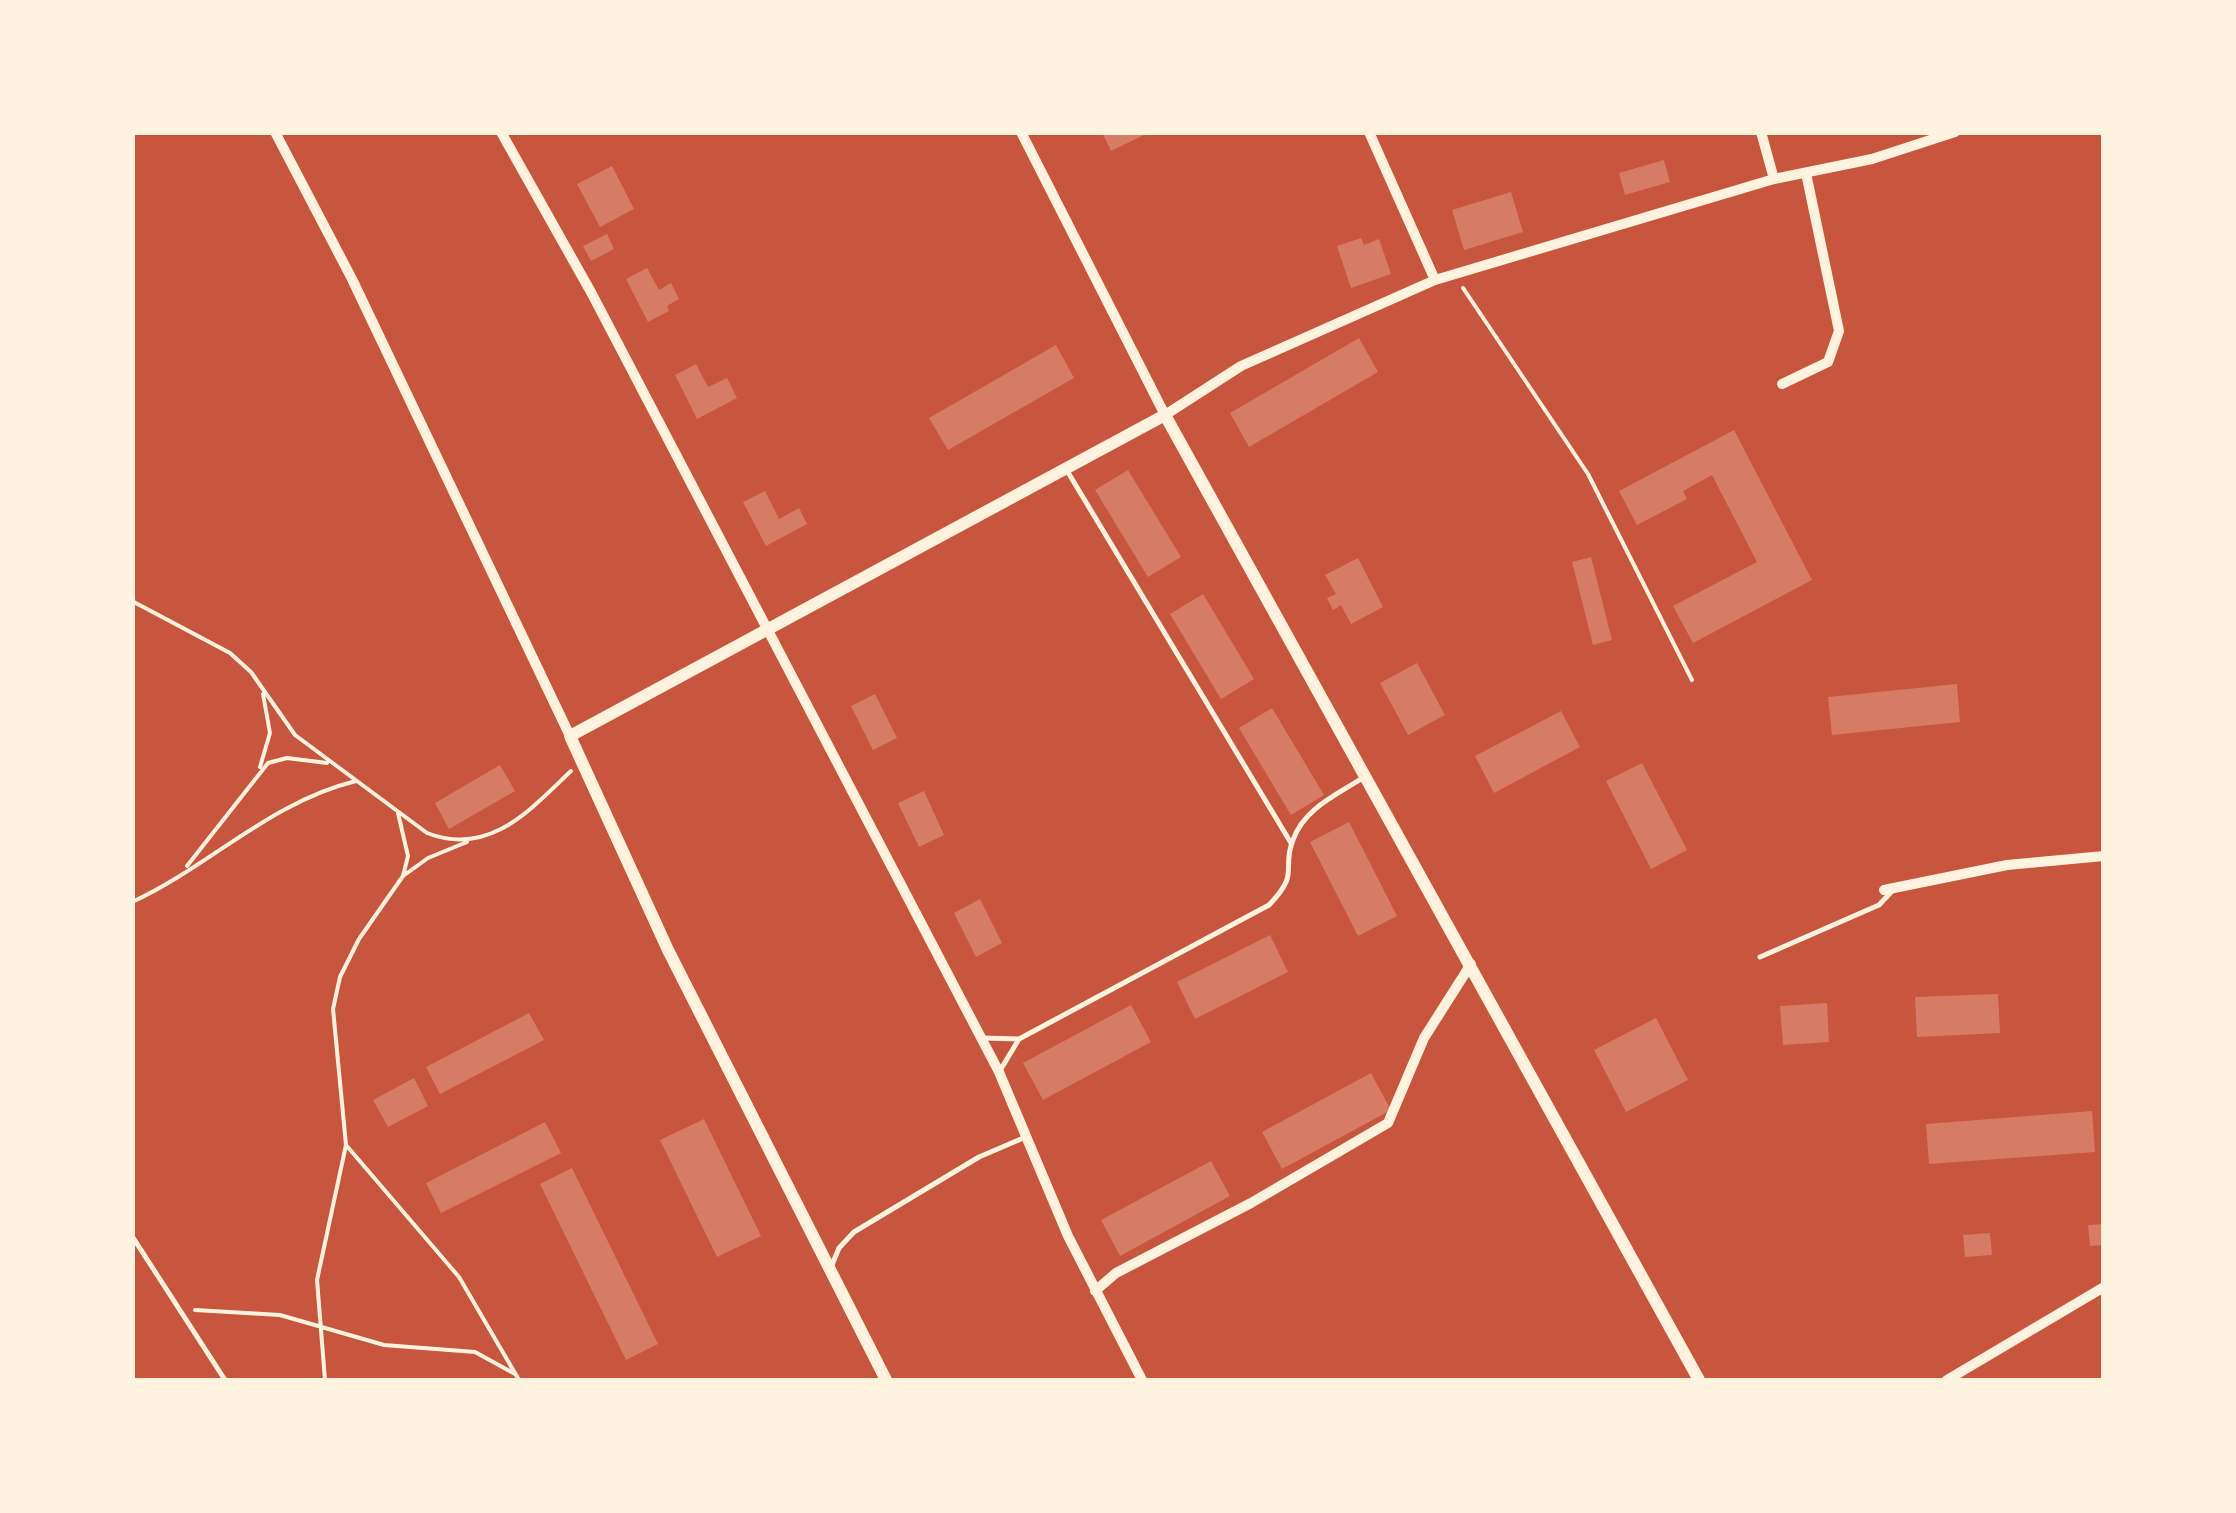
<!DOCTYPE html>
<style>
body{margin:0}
#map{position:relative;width:2236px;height:1513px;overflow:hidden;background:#c8553d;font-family:"Fira Sans Condensed",sans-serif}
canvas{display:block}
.frame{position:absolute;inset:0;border:135px solid #fff3e0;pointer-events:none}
</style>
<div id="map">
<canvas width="2236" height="1513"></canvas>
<div class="frame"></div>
</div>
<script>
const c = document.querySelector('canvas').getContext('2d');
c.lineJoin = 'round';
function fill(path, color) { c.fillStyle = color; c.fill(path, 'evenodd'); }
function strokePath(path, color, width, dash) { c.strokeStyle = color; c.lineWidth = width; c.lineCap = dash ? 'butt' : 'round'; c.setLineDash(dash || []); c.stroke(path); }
fill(new Path2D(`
 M 1102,132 L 1150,132 L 1111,151 Z
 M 1664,160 L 1670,182 L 1625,195 L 1619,173 Z
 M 612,166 L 634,209 L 600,227 L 577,184 Z
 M 1511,192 L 1523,232 L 1464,250 L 1452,210 Z
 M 607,234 L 614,249 L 591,261 L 583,246 Z
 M 1361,238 L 1364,245 L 1379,239 L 1391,274 L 1351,288 L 1337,246 Z
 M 647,268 L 659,290 L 671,283 L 679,299 L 667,306 L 669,311 L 648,322 L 626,279 Z
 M 1359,338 L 1378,372 L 1249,447 L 1230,413 Z
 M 1056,345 L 1074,378 L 948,450 L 929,418 Z
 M 696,364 L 708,387 L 727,378 L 737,398 L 697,419 L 675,375 Z
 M 1734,430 L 1812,580 L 1693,643 L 1673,606 L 1757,562 L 1712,475 L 1683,491 L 1687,499 L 1637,525 L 1619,491 Z
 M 1128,470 L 1181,557 L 1148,577 L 1095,490 Z
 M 765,491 L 779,519 L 799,508 L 807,524 L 766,546 L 743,502 Z
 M 1591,557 L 1612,640 L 1593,645 L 1572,562 Z
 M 1358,558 L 1383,607 L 1351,624 L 1341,605 L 1333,610 L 1327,598 L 1336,594 L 1325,575 Z
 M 1203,594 L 1254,679 L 1221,699 L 1170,614 Z
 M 1417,663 L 1445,715 L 1408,735 L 1380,683 Z
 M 1957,684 L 1960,722 L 1832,735 L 1828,697 Z
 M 875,694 L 897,738 L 873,750 L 851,706 Z
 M 1272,708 L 1324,795 L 1291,815 L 1239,728 Z
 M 1561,711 L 1580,747 L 1494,793 L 1475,756 Z
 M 1642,763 L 1687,850 L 1651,869 L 1606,781 Z
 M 500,765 L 515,791 L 449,829 L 435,803 Z
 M 924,791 L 944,835 L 919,847 L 898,803 Z
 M 1349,822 L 1397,916 L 1358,936 L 1310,842 Z
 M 980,899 L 1002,943 L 976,957 L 954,913 Z
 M 1270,935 L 1288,972 L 1195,1019 L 1177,982 Z
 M 1998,994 L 2000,1033 L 1917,1037 L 1915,997 Z
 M 1827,1003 L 1829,1042 L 1783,1045 L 1780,1006 Z
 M 1131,1005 L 1151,1042 L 1043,1100 L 1023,1063 Z
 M 529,1013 L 544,1040 L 440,1094 L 426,1067 Z
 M 1656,1018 L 1688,1080 L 1626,1112 L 1594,1050 Z
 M 1371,1073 L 1391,1110 L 1282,1169 L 1262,1132 Z
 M 414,1078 L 428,1106 L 388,1127 L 373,1100 Z
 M 2092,1111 L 2095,1152 L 1929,1164 L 1926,1124 Z
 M 704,1119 L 761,1236 L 717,1257 L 660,1140 Z
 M 545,1122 L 561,1153 L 441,1213 L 426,1183 Z
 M 1211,1161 L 1230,1196 L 1120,1256 L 1101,1220 Z
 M 572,1168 L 658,1344 L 626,1360 L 540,1184 Z
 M 2104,1224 L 2104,1245 L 2090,1246 L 2088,1225 Z
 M 1990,1233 L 1992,1255 L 1965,1257 L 1963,1235 Z`), '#d67c66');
strokePath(new Path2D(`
 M 1463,288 L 1588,474 L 1692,680
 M 132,601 L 230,653 L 251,672 L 295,735 L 427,833 C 489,857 529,811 571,771
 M 260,767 L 270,733 L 263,694
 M 398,813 L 408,856 L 403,876
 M 187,866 L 268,763 L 287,758 L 327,763
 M 132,902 C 210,866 270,802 356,781
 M 346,1145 L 459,1277 L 519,1380
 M 195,1310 L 280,1315 L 384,1345 L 475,1352 L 515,1374
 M 325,1380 L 317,1280 L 346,1145 L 333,1009 L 340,977 L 359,939 L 403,876 L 428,858 L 467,842`), '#fff3e0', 4);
strokePath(new Path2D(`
 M 1066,469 L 1291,843
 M 1760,957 L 1879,905 L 1894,889
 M 982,1038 L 1019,1039
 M 1001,1069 L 1019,1039 L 1269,905 C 1301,872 1281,870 1293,840 C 1304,808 1337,795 1364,777
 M 132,1236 L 225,1380
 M 832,1265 L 839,1248 L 854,1232 L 979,1157 L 1028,1136`), '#fff3e0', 5);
strokePath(new Path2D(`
 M 275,132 L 352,279 L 570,736
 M 501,132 L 592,294 L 999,1072 L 1068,1236 L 1142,1380
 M 1021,132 L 1165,415 L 1241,366 L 1435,280 L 1774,179 L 1872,159 L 1955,132
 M 1369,132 L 1435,280
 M 1761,132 L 1774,179
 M 1782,384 L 1828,362 L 1839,331 L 1806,173
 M 1884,890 L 2007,865 L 2104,856
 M 1095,1291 L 1116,1273 L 1251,1203 L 1388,1123 L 1424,1038 L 1471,964
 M 1947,1380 L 2104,1287`), '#fff3e0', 10);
strokePath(new Path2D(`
 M 886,1380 L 668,950 L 570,736 L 1165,415 L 1699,1380`), '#fff3e0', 12);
</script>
